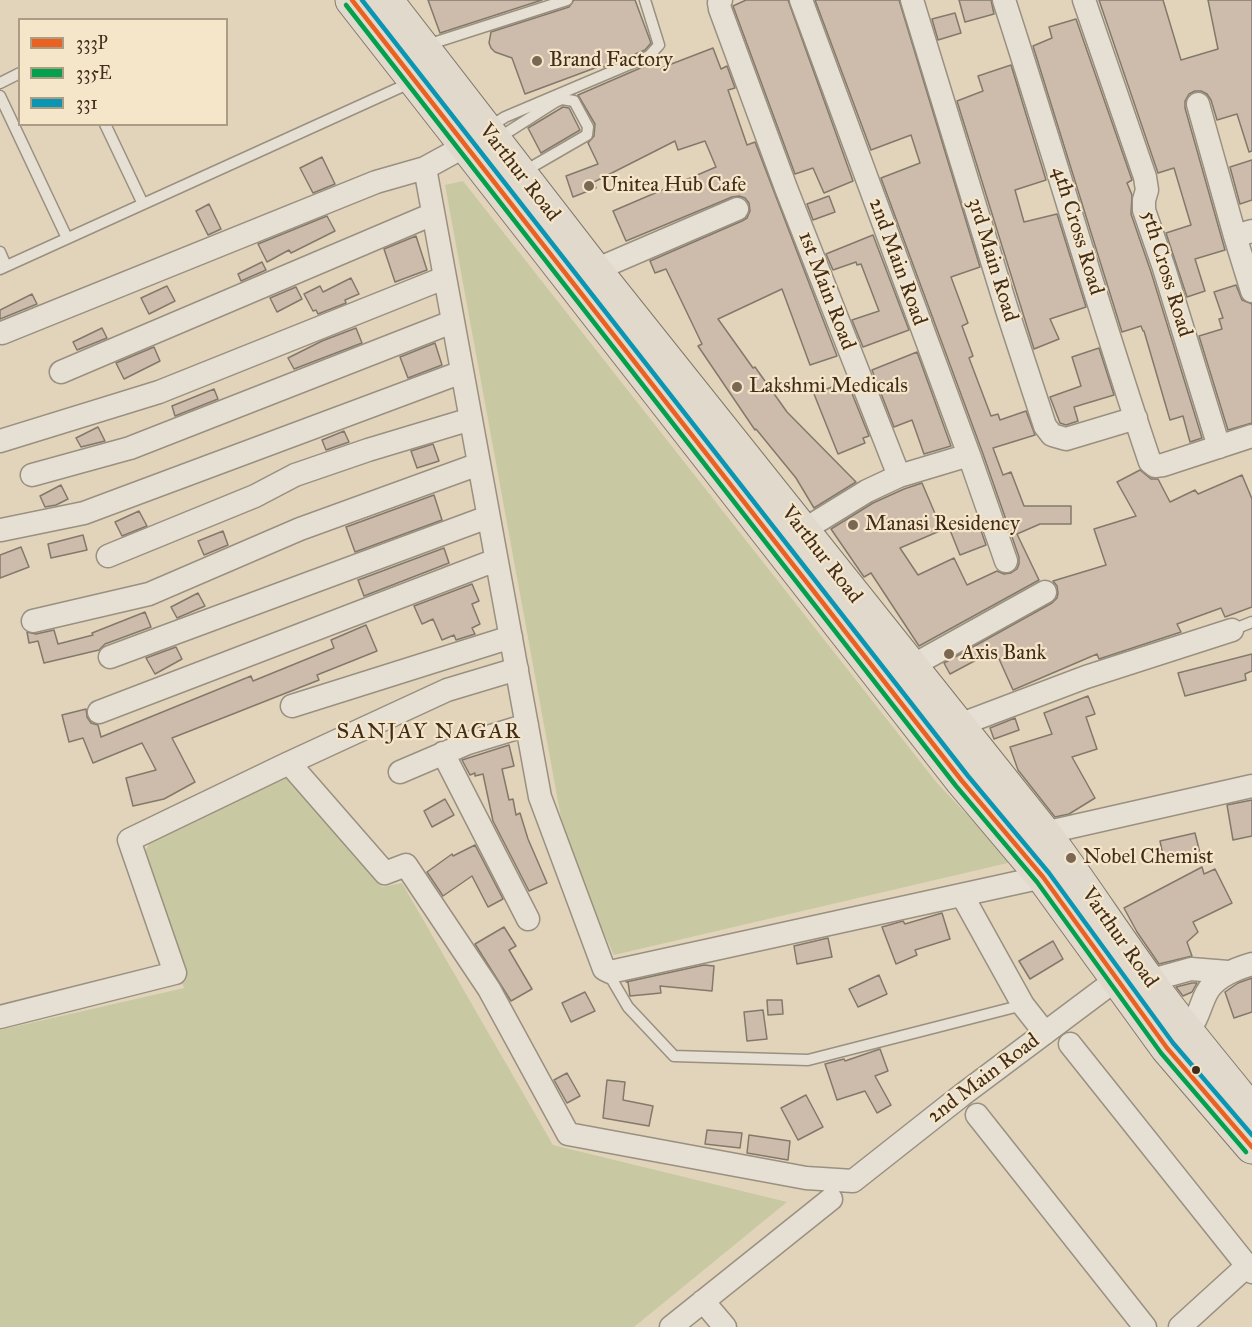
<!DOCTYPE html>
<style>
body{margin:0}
#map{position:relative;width:1252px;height:1327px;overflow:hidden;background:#e1d4bb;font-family:"IM FELL Great Primer",serif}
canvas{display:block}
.legend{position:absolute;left:18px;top:18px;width:210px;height:108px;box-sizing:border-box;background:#f5e6c9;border:2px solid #ad9c84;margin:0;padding:8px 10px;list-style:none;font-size:18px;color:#422d1d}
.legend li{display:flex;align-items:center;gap:12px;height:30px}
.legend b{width:30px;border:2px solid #ad9c84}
</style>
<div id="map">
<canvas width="1252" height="1327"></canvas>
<ul class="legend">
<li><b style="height:8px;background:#e96222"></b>333P</li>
<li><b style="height:8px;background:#03a04e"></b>335E</li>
<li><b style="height:8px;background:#0a96b3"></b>331</li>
</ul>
</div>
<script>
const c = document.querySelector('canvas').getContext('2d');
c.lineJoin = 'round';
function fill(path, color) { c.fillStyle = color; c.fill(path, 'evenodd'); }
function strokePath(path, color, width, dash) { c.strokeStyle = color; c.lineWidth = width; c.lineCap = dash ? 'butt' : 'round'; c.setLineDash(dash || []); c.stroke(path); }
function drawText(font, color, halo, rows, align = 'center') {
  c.font = font + ' "IM FELL Great Primer",serif'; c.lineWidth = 4.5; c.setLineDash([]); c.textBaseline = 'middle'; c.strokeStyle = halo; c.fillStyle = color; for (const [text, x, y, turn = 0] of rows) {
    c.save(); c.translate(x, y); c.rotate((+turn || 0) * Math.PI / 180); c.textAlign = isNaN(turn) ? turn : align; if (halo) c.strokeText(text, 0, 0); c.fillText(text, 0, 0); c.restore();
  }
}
fill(new Path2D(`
 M 463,181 L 937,783 L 1012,862 L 614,955 L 568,856 L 445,185 Z
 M 291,769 L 382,887 L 402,883 L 553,1145 L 787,1202 L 634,1327 L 0,1327 L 0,1030 L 184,988 L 141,858 L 154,836 Z`), '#c8c9a2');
const building = new Path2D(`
 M 428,0 L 542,0 L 440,33 Z
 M 574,0 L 635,0 L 651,43 L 645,50 L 604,67 L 603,65 L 525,94 L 512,58 L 495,52 L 491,48 L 489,43 L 491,32 L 569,7 Z
 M 746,0 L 788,0 L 853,181 L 824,193 L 813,168 L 795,174 L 733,6 Z
 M 815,0 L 899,0 L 980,267 L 951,277 L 968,323 L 962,326 L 973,356 L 969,358 L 991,416 L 998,414 L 1000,420 L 1026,411 L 1035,435 L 993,448 L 1003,475 L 1011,472 L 1024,506 L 1071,506 L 1071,524 L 1040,524 L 1017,534 L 1039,580 L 919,646 L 871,573 L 864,577 L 831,529 L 873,503 L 904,489 L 922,483 L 942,530 L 900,548 L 918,575 L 954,558 L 967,585 L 997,571 L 1004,574 L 1011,573 L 1017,569 L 1019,564 L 1019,557 L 982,451 L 881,178 L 920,163 L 911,135 L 871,150 Z
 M 959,0 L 991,0 L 994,14 L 965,22 Z
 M 1099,0 L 1163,0 L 1181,60 L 1218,49 L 1208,0 L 1252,0 L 1252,151 L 1249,152 L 1237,114 L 1217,120 L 1211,100 L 1207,94 L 1201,91 L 1195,91 L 1189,94 L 1185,101 L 1185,108 L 1225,250 L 1195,259 L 1205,291 L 1187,297 L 1166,233 L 1191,225 L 1174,168 L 1158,173 Z
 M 955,13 L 961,33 L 938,40 L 932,19 Z
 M 1076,19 L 1132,180 L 1127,183 L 1132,195 L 1131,214 L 1151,272 L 1202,438 L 1190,442 L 1183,416 L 1170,420 L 1144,331 L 1143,331 L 1141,326 L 1122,332 L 1033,46 L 1052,38 L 1049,27 Z
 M 713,48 L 721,69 L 727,66 L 735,88 L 728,90 L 747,145 L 755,142 L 837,356 L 810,365 L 782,289 L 718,319 L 753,368 L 755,367 L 787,412 L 856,482 L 814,508 L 796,478 L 756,429 L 755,430 L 698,346 L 702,344 L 666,269 L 655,273 L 650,261 L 742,221 L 747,218 L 750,211 L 749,203 L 745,198 L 739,196 L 732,197 L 626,241 L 613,211 L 716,167 L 705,141 L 678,150 L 675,141 L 594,182 L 596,188 L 573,197 L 566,176 L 598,164 L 588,143 L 594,136 L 595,124 L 578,95 L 652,63 L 657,58 L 661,68 Z
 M 1011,65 L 1046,180 L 1015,190 L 1024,222 L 1057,214 L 1086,307 L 1050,319 L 1059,339 L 1034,349 L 957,101 L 983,91 L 978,76 Z
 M 563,107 L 569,108 L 580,130 L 541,153 L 528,128 Z
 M 322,157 L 335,184 L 313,193 L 300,168 Z
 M 1252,160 L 1252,200 L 1240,204 L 1230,167 Z
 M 829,196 L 835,212 L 813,220 L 807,204 Z
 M 209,204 L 221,229 L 208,235 L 196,211 Z
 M 327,216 L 335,231 L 291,253 L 289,250 L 267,262 L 258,244 Z
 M 873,235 L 909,330 L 863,347 L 852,320 L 879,311 L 861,264 L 857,265 L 856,262 L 833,270 L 826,254 Z
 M 416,236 L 427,270 L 395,282 L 384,249 Z
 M 262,262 L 266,270 L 241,281 L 238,274 Z
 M 351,278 L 359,294 L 345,300 L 346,303 L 318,314 L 316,310 L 313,311 L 304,294 L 320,286 L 323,292 Z
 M 1236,285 L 1242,300 L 1252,304 L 1252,423 L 1228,430 L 1199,336 L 1222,329 L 1219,319 L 1223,318 L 1214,292 Z
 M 167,286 L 175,301 L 149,314 L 141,298 Z
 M 296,287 L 302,299 L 277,312 L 270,298 Z
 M 32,294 L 37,304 L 0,319 L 0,310 Z
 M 102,328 L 107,338 L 77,350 L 73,342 Z
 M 356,328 L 362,343 L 294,369 L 288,358 L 322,341 Z
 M 435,343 L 442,365 L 408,378 L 400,357 Z
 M 154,347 L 160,361 L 124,379 L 116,363 Z
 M 1099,348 L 1114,395 L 1074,407 L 1078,421 L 1066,425 L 1060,423 L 1050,397 L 1081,386 L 1072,357 Z
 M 917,352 L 951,446 L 924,454 L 912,420 L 894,427 L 872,370 Z
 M 847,381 L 869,436 L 863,438 L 865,443 L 838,454 L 814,394 Z
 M 214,389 L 218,399 L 175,416 L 172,406 Z
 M 98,427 L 105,441 L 81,447 L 76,438 Z
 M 344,431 L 349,442 L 326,450 L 322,440 Z
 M 433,444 L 439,461 L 417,468 L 411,451 Z
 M 1140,470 L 1151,479 L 1158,479 L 1170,502 L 1195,490 L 1198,494 L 1242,475 L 1252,499 L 1252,607 L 1225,617 L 1221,608 L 1177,624 L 1181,632 L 1099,659 L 1097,654 L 1013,690 L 995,650 L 950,674 L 944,663 L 1052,603 L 1057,598 L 1058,593 L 1057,586 L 1053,581 L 1106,565 L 1094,529 L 1136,516 L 1117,482 Z
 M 61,485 L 68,499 L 56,505 L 45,507 L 40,496 Z
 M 434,495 L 442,520 L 355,552 L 346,527 Z
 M 139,511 L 147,526 L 122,536 L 115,522 Z
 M 977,519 L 986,545 L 960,555 L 950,530 Z
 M 223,531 L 228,545 L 204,555 L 198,541 Z
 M 83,535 L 87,550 L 51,558 L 48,544 Z
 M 21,547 L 29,567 L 0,578 L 0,555 Z
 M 444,548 L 449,563 L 364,596 L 358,580 Z
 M 472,584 L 479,601 L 472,604 L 480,624 L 472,628 L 475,634 L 456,640 L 454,635 L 442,640 L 433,619 L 422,624 L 414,606 Z
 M 198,593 L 205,606 L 177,618 L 171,607 Z
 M 145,612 L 151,627 L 105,644 L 99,650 L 44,663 L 38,641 L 29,643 L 27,632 L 36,634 L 54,630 L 58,644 L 93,635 L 92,633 Z
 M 366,625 L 377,651 L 317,675 L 319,680 L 172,738 L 195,782 L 164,799 L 133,806 L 126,778 L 156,770 L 142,743 L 93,763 L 83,738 L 69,742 L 62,715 L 86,709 L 87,717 L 91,723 L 98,725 L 101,737 L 251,676 L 253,681 L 334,648 L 331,640 Z
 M 176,647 L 182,659 L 155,674 L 146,658 Z
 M 1252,654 L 1252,671 L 1245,674 L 1246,680 L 1185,696 L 1178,673 Z
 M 1088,696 L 1095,714 L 1086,717 L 1097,749 L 1072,757 L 1095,798 L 1069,814 L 1055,817 L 1018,770 L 1010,747 L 1052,734 L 1044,713 Z
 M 1015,718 L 1019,730 L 994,739 L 990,728 Z
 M 509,745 L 514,766 L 502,769 L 509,800 L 513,799 L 516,815 L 520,813 L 528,839 L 547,883 L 529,891 L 493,821 L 483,774 L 475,776 L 475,773 L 470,775 L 462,760 Z
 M 445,799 L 454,815 L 432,827 L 424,811 Z
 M 1252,800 L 1252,836 L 1233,840 L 1227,805 Z
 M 1195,833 L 1200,853 L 1164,860 L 1160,841 Z
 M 475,845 L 503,899 L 488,907 L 472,876 L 443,896 L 427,872 L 452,854 L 453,856 Z
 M 1202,867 L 1204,874 L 1215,869 L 1232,903 L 1193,922 L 1198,932 L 1187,942 L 1192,956 L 1159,964 L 1137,932 L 1124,908 Z
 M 942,913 L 950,939 L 915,950 L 917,955 L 896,964 L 882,927 L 903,921 L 905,924 Z
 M 504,927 L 516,946 L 509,950 L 532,989 L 511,1001 L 475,944 Z
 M 828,938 L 832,957 L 797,964 L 794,946 Z
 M 1053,941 L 1063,959 L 1030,979 L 1019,961 Z
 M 704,965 L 714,966 L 712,991 L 660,986 L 661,993 L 630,996 L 628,982 L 626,982 Z
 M 879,975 L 887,994 L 858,1007 L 849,989 Z
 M 1252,978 L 1252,1012 L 1234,1018 L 1225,992 L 1238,983 Z
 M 1192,983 L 1197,983 L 1192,992 L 1183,996 L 1176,987 Z
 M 585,992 L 595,1011 L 571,1022 L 562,1003 Z
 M 767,1000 L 782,1000 L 783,1014 L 768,1015 Z
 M 763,1010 L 767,1039 L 747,1041 L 744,1012 Z
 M 880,1049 L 888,1071 L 875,1076 L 891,1105 L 877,1113 L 865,1091 L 837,1100 L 825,1064 L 844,1059 L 845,1061 Z
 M 567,1073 L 580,1096 L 567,1103 L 554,1080 Z
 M 607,1080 L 625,1082 L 623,1100 L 653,1106 L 649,1126 L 603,1118 Z
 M 806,1095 L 823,1127 L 798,1140 L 781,1108 Z
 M 707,1130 L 742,1133 L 740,1148 L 705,1144 Z
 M 749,1135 L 790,1141 L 788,1160 L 747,1153 Z`);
fill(building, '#cdbcac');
strokePath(building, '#83796b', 1.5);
const lane = new Path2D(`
 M 427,45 L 567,0
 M 0,83 L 20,73
 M 0,96 L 67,238
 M 105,124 L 143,204
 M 488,128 L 505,117 L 649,56 L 659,45 L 645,0
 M 497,139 L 555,102 L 562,99 L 574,101 L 588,127 L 587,135 L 523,172
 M 0,252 L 6,266
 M 0,269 L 412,82
 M 1232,630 L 1252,622
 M 607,971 L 628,1007 L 674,1056 L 808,1060 L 1023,1005`);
const street = new Path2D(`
 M 721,0 L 719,3 L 720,9 L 786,188 L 899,476 L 867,491 L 802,531
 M 801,0 L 969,455 L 899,476
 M 912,0 L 1007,310 L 1045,426 L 1052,435 L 1066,439 L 1136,418
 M 1004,0 C 1054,153 1098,309 1150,462 L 1155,466 L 1163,465 L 1252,436
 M 1084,0 L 1145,177 L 1147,190 L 1144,200 L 1144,210 L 1164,268 L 1219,447
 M 1198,104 L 1235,236
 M 467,145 L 425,168 L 540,797 L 604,969 L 610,972 L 1043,877
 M 1252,231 L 1235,236 L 1252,291
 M 595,270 L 737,209
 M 2,333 L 376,182 L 425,168
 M 61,372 L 433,214
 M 0,441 L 159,392 L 444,278
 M 969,455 L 1006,561
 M 32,475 L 130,448 L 452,322
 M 1,530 L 84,513 L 462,372
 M 108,556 L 255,496 L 295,475 L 368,450 L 471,419
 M 33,621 L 149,594 L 300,529 L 479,464
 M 110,657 L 488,517
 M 910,667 L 1045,592
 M 292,706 L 511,637
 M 99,712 L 496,560
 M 959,725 L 1086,677 L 1232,630
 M 443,753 L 528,919
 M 289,763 L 447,690 L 517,669
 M 400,772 L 468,743 L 527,725
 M 1044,833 L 1252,786
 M 962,895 L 1023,1005 L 1045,1033
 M 1148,981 L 1191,969 L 1228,972
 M 0,1017 L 175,973 L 129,840 L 289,763 L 385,873 L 406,865 L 489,989 L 568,1134 L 806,1178 L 853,1181 L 962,1095 L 1117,979
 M 1187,1031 C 1197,1022 1200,1006 1206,994 C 1214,977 1235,969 1252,964
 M 1070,1044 L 1252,1272
 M 977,1115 L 1145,1327
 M 703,1301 L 725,1327
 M 671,1327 L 831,1199
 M 1180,1327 L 1247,1266`);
const primary = new Path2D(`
 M 352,0 L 962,781 L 1043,877 L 1167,1048 L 1252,1147
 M 386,0 L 595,270 L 1044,833 C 1080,881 1112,931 1147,979 C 1180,1025 1217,1068 1252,1112`);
strokePath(lane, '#9a9080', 13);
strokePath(street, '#9a9080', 25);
strokePath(primary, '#83796b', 35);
strokePath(lane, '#e6dfd3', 10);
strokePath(street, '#e6dfd3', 22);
strokePath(primary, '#e1dacc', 33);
strokePath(new Path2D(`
 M 352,0 L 962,781 L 1043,877 L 1167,1048 L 1252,1147`), '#e96222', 4.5);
strokePath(new Path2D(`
 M 346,5 L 956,786 L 1037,882 L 1161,1053 L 1246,1152`), '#03a04e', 4.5);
strokePath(new Path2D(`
 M 362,0 L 968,776 L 1049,873 L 1173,1043 L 1252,1135`), '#0a96b3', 4.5);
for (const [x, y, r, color] of [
 [537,61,6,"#7a6754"],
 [589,186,6,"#7a6754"],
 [737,387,6,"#7a6754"],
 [853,525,6,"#7a6754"],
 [949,654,6,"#7a6754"],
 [1071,858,6,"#7a6754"],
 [1196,1070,5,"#422d1d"]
]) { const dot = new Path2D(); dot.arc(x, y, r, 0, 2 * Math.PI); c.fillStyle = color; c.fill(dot); strokePath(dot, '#f5e6c9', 2); }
drawText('21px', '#422d1d', '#f5e6c9', [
 ["Brand Factory",549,61],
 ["Unitea Hub Cafe",601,186],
 ["Lakshmi Medicals",749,387],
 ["Manasi Residency",865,525],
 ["Axis Bank",961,654],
 ["Nobel Chemist",1083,858]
], 'left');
drawText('21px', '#422d1d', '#f5e6c9', [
 ["Varthur Road",519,173,52],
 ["4th Cross Road",1077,231,73],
 ["3rd Main Road",992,260,73],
 ["2nd Main Road",897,262,70],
 ["5th Cross Road",1166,274,73],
 ["1st Main Road",826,291,69],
 ["Varthur Road",821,555,52],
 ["Varthur Road",1119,938,55],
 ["2nd Main Road",984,1079,-37]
]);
c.letterSpacing = '1.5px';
drawText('22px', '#422d1d', '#f5e6c9', [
 ["SANJAY NAGAR",429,733]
]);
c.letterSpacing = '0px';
</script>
